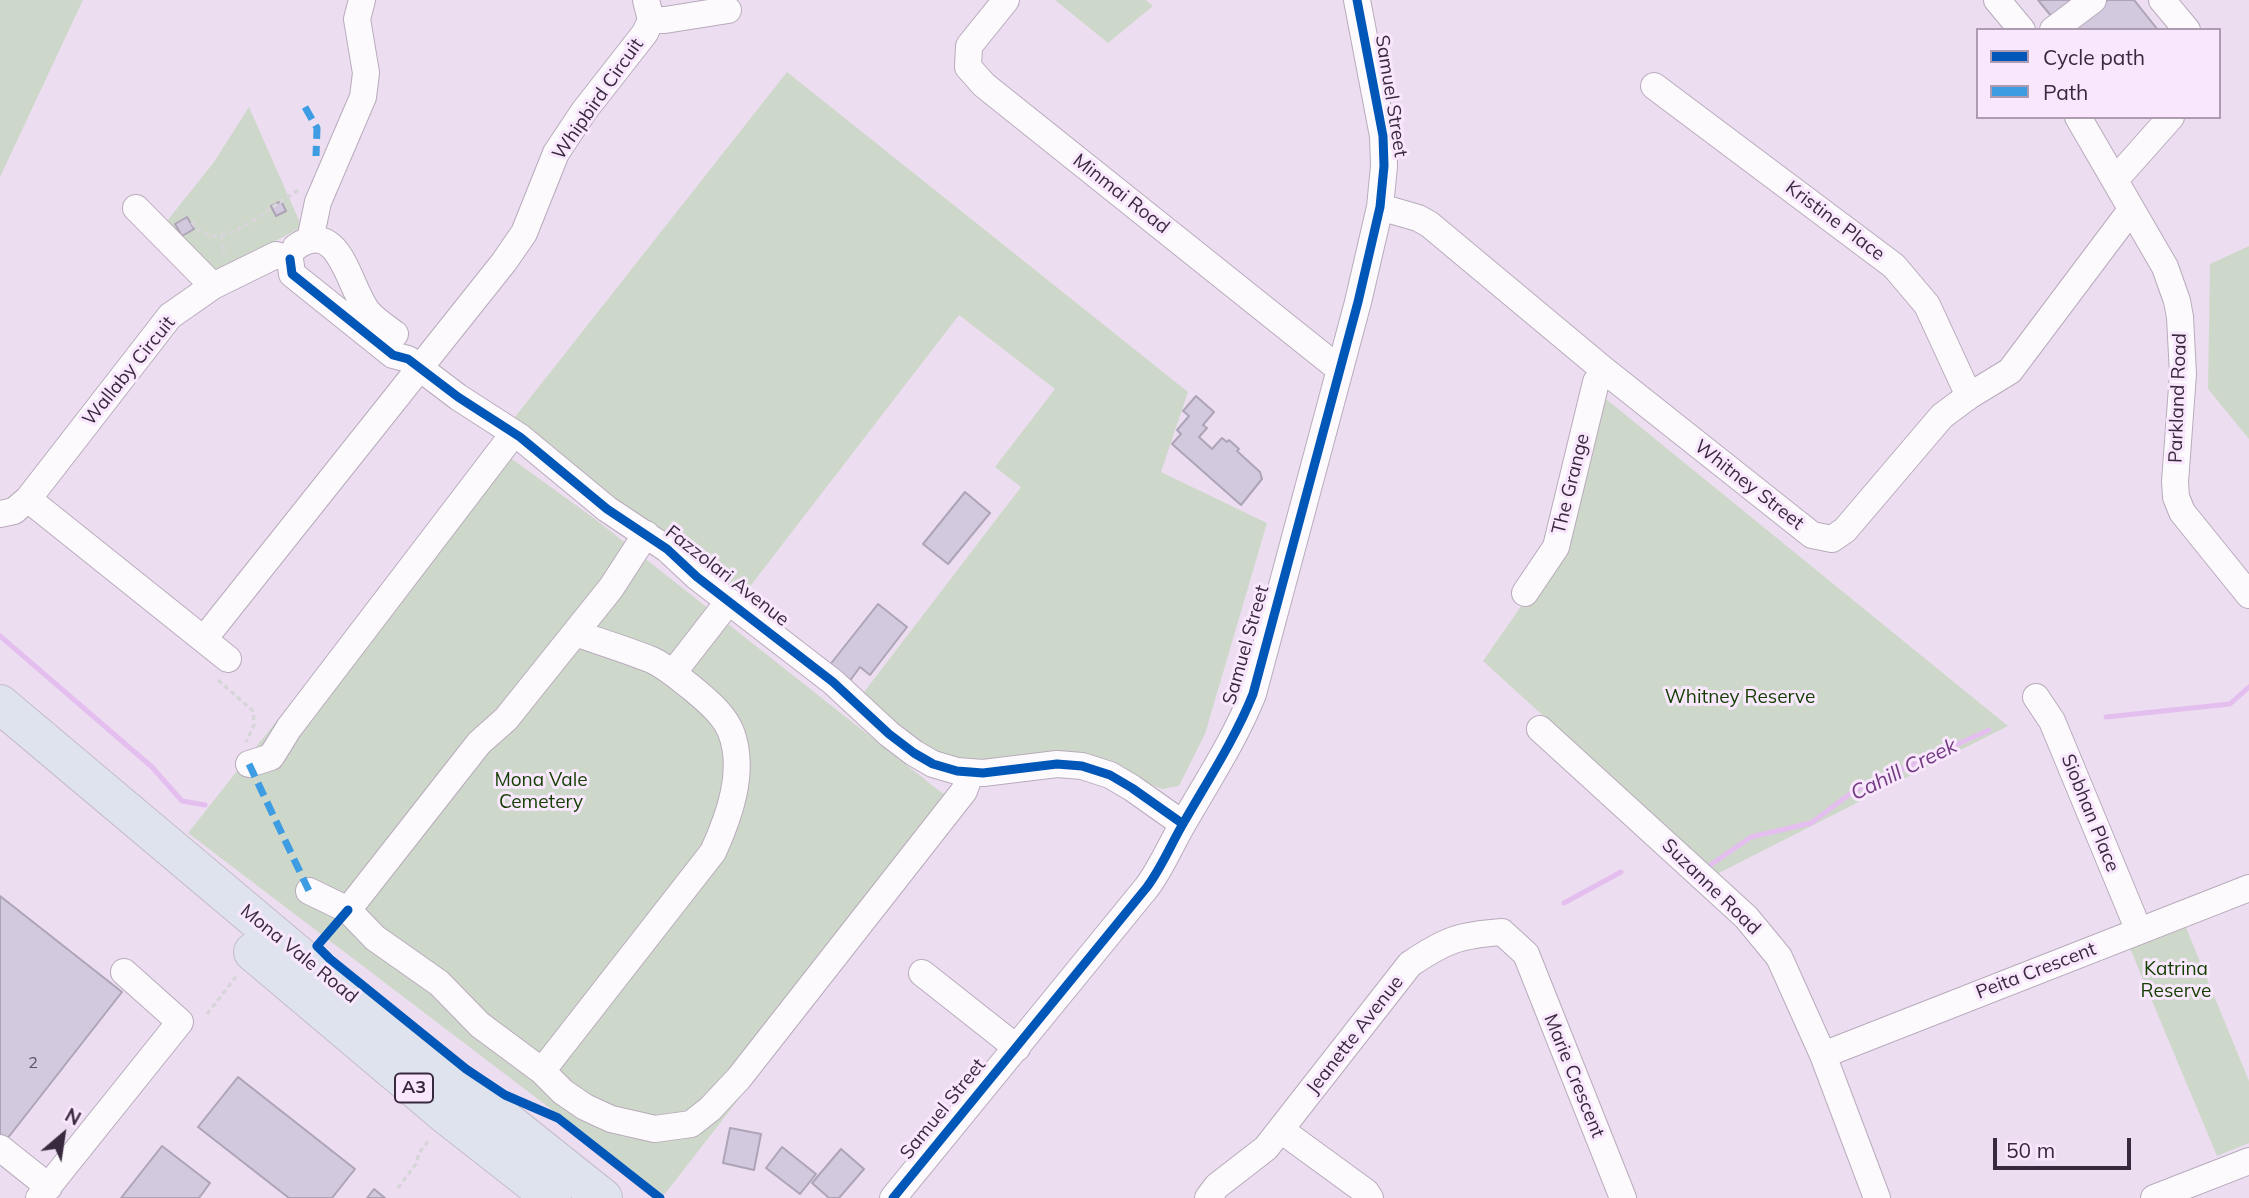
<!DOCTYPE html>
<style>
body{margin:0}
#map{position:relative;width:2249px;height:1198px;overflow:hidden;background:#ecdef0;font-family:Mulish,sans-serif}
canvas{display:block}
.legend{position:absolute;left:1976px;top:28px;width:245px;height:91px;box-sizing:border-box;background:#f8e7fd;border:2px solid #ac9bb1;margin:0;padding:9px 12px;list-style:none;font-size:21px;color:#39293e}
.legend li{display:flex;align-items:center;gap:14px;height:35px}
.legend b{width:35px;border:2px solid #ac9bb1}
.north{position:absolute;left:28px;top:1100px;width:70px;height:70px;-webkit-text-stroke:5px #f8e7fd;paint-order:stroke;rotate:29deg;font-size:19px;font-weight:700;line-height:28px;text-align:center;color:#39293e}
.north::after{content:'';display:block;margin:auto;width:24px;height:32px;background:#39293e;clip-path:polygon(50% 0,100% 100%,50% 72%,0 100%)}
.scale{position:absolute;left:1993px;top:1138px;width:138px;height:32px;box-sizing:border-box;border:4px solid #39293e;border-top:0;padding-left:9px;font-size:21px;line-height:24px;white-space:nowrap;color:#39293e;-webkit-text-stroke:5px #f8e7fd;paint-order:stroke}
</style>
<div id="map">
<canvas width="2249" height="1198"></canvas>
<ul class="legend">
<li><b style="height:9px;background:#0057b8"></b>Cycle path</li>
<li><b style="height:9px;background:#3e9ce3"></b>Path</li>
</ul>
<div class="north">N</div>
<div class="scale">50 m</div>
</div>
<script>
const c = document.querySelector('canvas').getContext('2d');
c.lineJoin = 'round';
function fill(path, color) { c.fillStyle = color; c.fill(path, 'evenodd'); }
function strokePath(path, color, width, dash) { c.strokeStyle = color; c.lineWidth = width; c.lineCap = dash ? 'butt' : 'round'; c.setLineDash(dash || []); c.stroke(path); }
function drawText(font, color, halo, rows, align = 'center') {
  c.font = font + ' Mulish,sans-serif'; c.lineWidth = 6; c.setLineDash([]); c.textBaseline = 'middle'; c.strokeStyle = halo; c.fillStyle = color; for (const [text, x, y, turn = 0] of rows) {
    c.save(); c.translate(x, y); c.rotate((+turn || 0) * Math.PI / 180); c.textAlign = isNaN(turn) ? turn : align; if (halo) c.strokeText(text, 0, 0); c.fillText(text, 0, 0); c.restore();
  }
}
fill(new Path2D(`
 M 0,0 L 83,0 L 0,177 Z
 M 1055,0 L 1146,0 L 1153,6 L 1108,43 Z
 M 787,72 L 1188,392 L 1161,472 L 1267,523 L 1205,734 L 1179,786 L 1162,789 L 1138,779 L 960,764 L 918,744 L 861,696 L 1021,487 L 995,467 L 1055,389 L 959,315 L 738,602 L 511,422 Z
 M 249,107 L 302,227 L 205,278 L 159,231 L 214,162 Z
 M 2249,246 L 2249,439 L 2208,389 L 2210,264 Z
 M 1606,399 L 2008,726 L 1717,874 L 1483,661 L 1569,537 Z
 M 494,446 L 595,519 L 942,793 L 977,793 L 664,1195 L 188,833 Z
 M 2185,925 L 2249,1081 L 2249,1143 L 2217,1156 L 2129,946 Z`), '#ced8ca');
strokePath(new Path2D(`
 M 0,636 L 152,767 L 182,801 L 205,805
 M 2106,717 L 2230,704 L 2249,687
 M 1709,866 L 1751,837 L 1811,823 L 1854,791 L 1989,730
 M 1564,903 L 1621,872`), '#e3beee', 5);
const building = new Path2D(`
 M 2038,0 L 2073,0 L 2052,17 Z
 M 2108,0 L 2134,0 L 2158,30 L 2075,30 L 2073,27 Z
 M 281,201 L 286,211 L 276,216 L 271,206 Z
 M 187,217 L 194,229 L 182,236 L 175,224 Z
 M 1196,396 L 1214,412 L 1203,425 L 1207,428 L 1199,437 L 1212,449 L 1222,438 L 1227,442 L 1229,440 L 1239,449 L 1237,451 L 1260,472 L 1262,479 L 1241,505 L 1172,444 L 1181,434 L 1177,430 L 1189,416 L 1183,411 Z
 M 965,492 L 990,513 L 948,564 L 923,544 Z
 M 878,604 L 907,627 L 870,675 L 860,667 L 849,682 L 829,666 Z
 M 0,896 L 122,992 L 7,1139 L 0,1134 Z
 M 238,1077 L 355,1169 L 332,1198 L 289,1198 L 198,1127 Z
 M 730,1128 L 761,1134 L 754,1170 L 723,1163 Z
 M 162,1146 L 210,1183 L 199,1198 L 121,1198 Z
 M 782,1147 L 816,1174 L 800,1194 L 766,1168 Z
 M 841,1149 L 864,1169 L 839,1198 L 829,1198 L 812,1183 Z
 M 374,1189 L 385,1198 L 367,1198 Z`);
fill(building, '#d3c9de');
strokePath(building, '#aea4b7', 2);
const minor = new Path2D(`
 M 1006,0 L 969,46 L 968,67 L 984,85 L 1338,368
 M 1997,0 L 2022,30
 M 2162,0 L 2187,30
 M 651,20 L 665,20 L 728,10
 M 2053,30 L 2093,0
 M 1654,86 L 1894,266 L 1927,305 L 1969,396
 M 2078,117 L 2165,267 L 2177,301 L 2180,317 L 2183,374 L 2175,482 L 2176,497 L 2182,512 L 2249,595
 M 2115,180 L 2171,117
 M 1380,207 L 1418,218 L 1429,224 L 1604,370 L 1812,535 L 1832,539 L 1845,530 L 1942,416 L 1969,396 L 2010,371 L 2131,210
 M 136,208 L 213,286
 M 310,240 L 318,202 L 363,97 L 366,73 L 357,19 L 362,0
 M 296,247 C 341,216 349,291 369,313 C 376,321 387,328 395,334
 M 290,259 L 292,274 L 393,355 L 408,359 L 458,397 L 520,437 L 607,509 L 667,549 L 697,577 L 833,682 L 889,734 L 914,753 L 933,764 L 957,771 L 983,773 L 1057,764 L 1082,766 L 1110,775 L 1132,788 L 1183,824
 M 28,499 L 228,659
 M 0,514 L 14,511 L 28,499 L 170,316 L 213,286 L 276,255 L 290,259
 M 1525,593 L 1556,547 L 1596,382 L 1604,370
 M 204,639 L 504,262 L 524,233 L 556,153 L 584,111 L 645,33 L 651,20 L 646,0
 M 673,673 L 729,601
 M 2036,697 L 2052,721 L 2139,931
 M 1540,729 L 1746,917 L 1779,957 L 1823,1055 L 1877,1198
 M 249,764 L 271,757 L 289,728 L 514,433
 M 309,891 L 348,910 L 375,938 L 439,983 L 480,1025 L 542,1071 L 563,1092 L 585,1107 L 611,1119 L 655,1129 L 691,1124 L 710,1109 L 739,1078 L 964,791 L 971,772
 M 348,910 L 479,743 L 506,719 L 611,588 L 646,534
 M 922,973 L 1017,1048
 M 1823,1055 L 2249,888
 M 542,1071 L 713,852 C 729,817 746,771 731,732 C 724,714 706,700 692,688 C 679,678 667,667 652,660 C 627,650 601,642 575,633
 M 1281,1130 L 1366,1192 L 1370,1198
 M 0,1148 L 49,1187
 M 39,1198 L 180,1022 L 124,972
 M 893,1198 L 1147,887 C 1162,867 1171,844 1184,822 C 1208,780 1235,739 1253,694 L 1358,302 L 1380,207 L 1384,166 L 1383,136 L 1357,0
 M 1208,1198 L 1217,1186 L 1266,1148 L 1410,964 C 1446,940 1459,935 1502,932 L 1526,954 L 1623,1198
 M 2154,1198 L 2249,1161`);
const highway = new Path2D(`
 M 0,704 L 303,959 L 603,1198
 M 253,952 L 445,1114 L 552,1198`);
strokePath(minor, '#b8abbc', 28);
strokePath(highway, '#c5bcc8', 40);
strokePath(new Path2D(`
 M 192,222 C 212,254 250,222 270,209 C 279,202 289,197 298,190
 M 221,236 L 224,256
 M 218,680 L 253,711 L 254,725 L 246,742
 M 207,1014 L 238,974
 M 398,1188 L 416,1164 L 419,1153 L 430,1139`), '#d8d5da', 3.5, [5, 3.5]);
strokePath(minor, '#fcfafd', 26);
strokePath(highway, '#dfe3ee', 38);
strokePath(new Path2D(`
 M 305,107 L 317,128 L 316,156
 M 249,764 L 309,891`), '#3e9ce3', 7, [14, 7]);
strokePath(new Path2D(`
 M 290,259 L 292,274 L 393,355 L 408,359 L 458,397 L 520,437 L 607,509 L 667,549 L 697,577 L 833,682 L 889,734 L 914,753 L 933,764 L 957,771 L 983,773 L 1057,764 L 1082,766 L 1110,775 L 1132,788 L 1183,824
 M 348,910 L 317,946 L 330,959 L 466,1069 L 505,1095 L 558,1118 L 660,1198
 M 893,1198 L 1147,887 C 1162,867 1171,844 1184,822 C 1208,780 1235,739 1253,694 L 1358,302 L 1380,207 L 1384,166 L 1383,136 L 1357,0`), '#0057b8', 9);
drawText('16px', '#605166', null, [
 ["2",33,1063]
]);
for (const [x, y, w] of [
 [414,1088,38]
]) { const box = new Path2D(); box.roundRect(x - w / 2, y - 14.5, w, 29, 5); c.fillStyle = '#f8e7fd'; c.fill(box); strokePath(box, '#39293e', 2); }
drawText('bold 18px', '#39293e', null, [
 ["A3",414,1088]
]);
drawText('19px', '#39293e', '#f8e7fd', [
 ["Samuel Street",1391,96,81],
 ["Whipbird Circuit",598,99,-55],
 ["Minmai Road",1121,194,38],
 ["Kristine Place",1835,221,37],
 ["Wallaby Circuit",129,371,-51],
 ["Parkland Road",2178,398,-88],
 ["The Grange",1571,484,-76],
 ["Whitney Street",1749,485,38],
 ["Fazzolari Avenue",727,576,38],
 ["Samuel Street",1246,645,-74],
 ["Siobhan Place",2090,813,68],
 ["Suzanne Road",1711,887,44],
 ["Mona Vale Road",299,954,39],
 ["Peita Crescent",2036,971,-21],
 ["Jeanette Avenue",1355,1035,-52],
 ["Marie Crescent",1574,1076,68],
 ["Samuel Street",943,1109,-51]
]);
drawText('19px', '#133e00', '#f8e7fd', [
 ["Whitney Reserve",1740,697],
 ["Mona Vale",541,780],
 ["Cemetery",541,802],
 ["Katrina",2176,969],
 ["Reserve",2176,991]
]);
drawText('italic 21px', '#733c83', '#f8e7fd', [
 ["Cahill Creek",1904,770,-26]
]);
</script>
